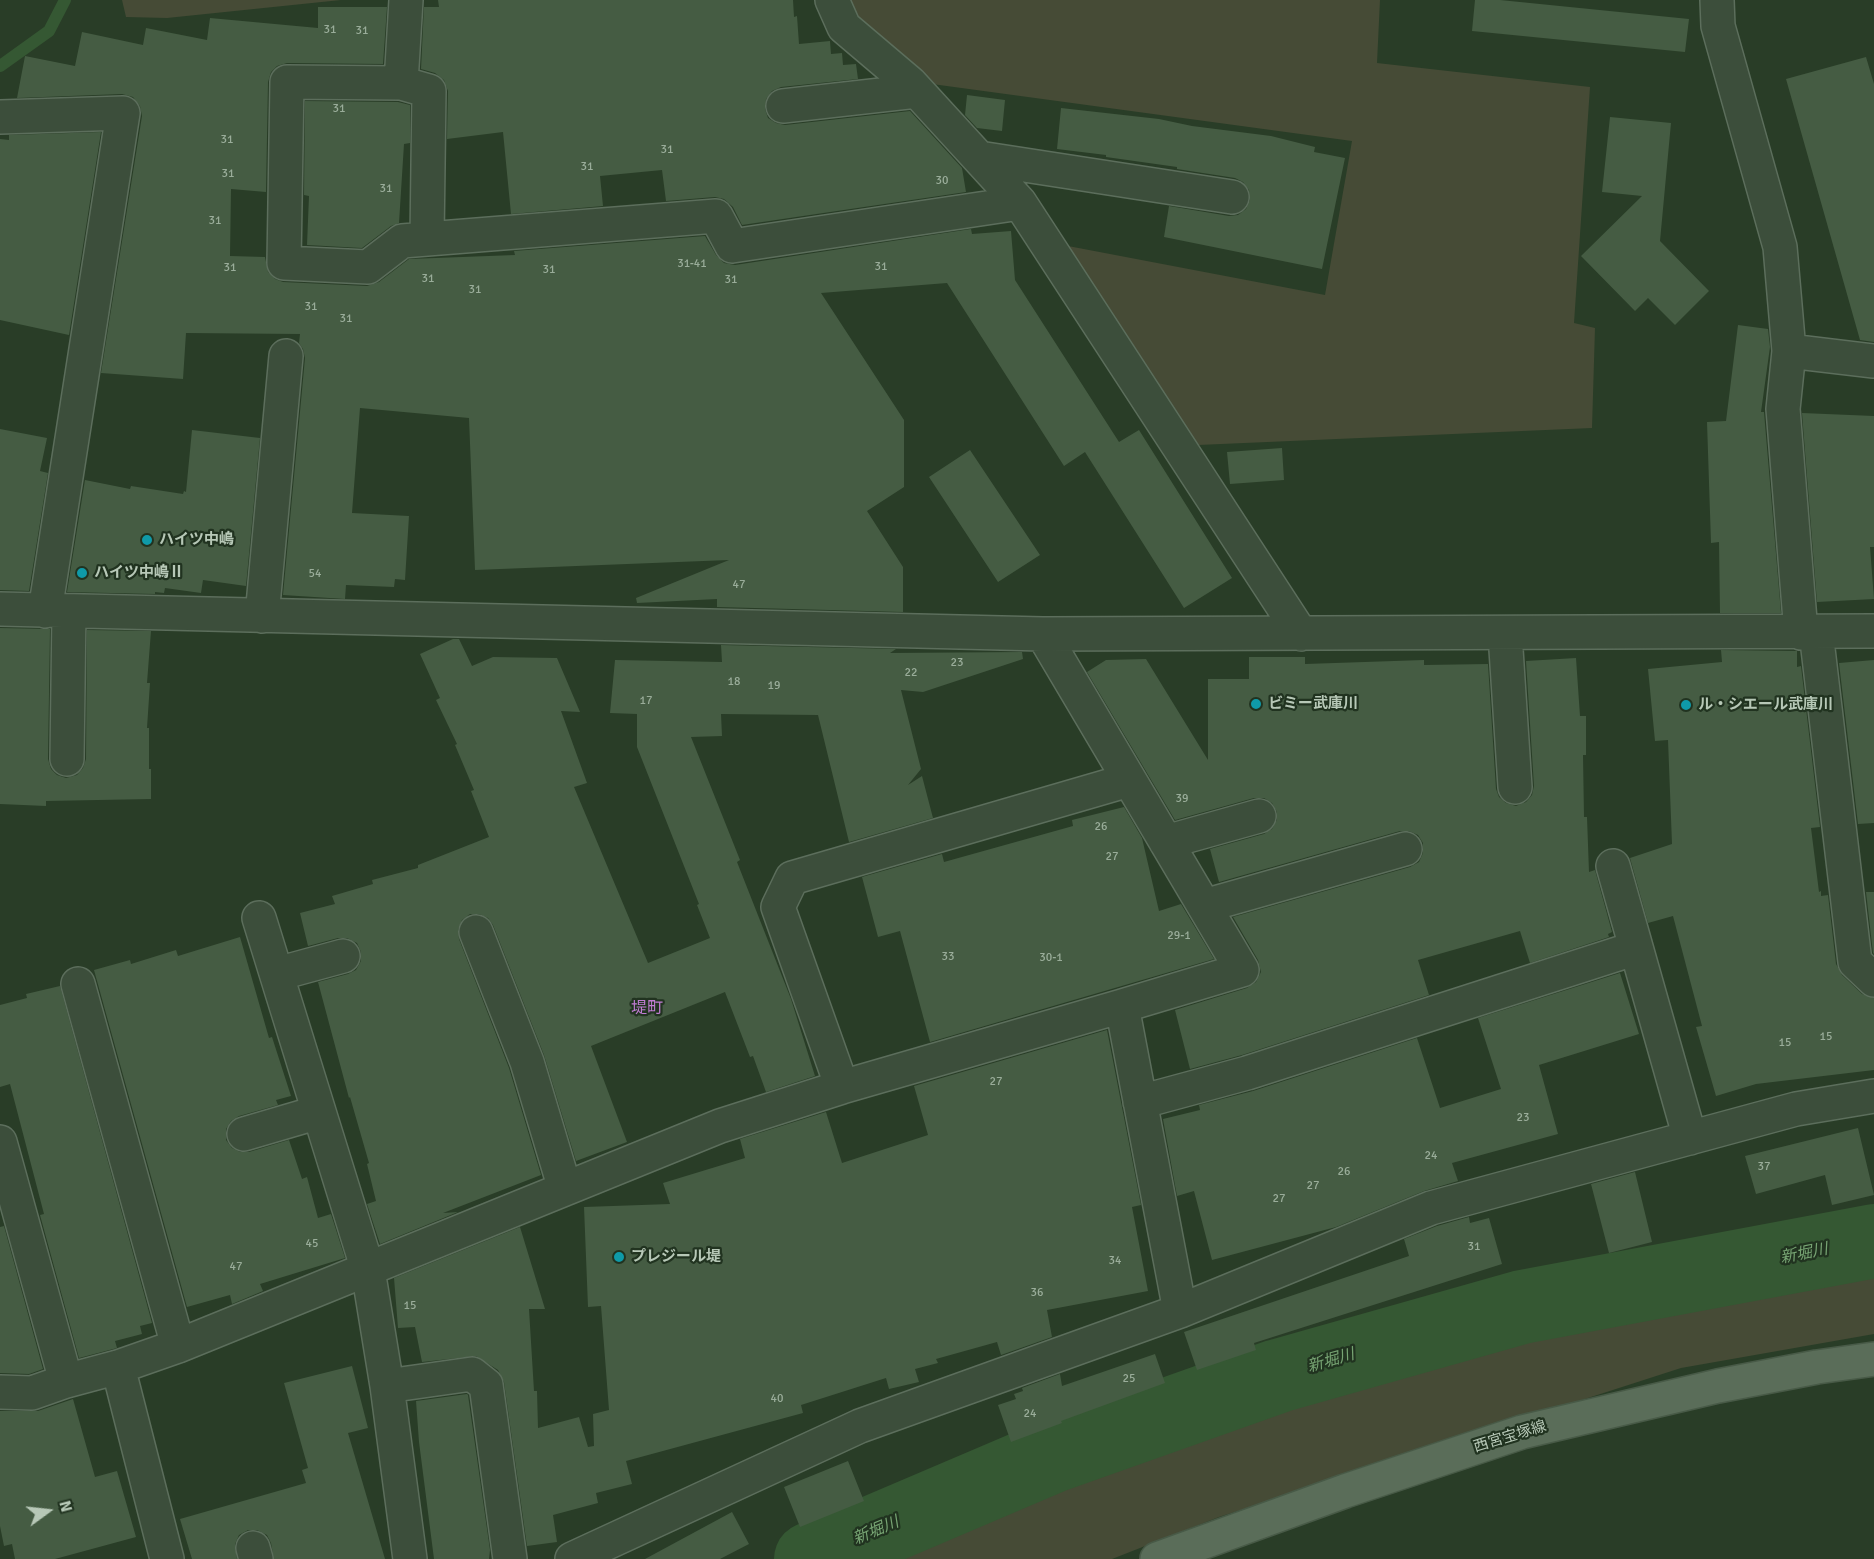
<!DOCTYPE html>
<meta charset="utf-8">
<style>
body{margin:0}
#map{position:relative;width:1874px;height:1559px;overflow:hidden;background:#293d27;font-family:Signika,sans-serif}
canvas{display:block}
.north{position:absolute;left:18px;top:1481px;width:60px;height:60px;-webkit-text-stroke:4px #213320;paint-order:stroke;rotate:75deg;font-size:16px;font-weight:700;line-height:24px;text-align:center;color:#b7c8b7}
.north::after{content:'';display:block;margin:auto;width:21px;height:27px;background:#b7c8b7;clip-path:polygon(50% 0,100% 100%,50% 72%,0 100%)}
</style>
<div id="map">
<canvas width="1874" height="1559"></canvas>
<div class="north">N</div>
</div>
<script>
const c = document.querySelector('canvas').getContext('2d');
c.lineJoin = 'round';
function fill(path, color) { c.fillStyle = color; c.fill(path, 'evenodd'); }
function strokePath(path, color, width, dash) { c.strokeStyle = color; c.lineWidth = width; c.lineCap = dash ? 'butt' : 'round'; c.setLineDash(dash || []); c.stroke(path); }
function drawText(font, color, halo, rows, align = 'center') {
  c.font = font + ' Signika,"Noto Sans JP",sans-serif'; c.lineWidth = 4.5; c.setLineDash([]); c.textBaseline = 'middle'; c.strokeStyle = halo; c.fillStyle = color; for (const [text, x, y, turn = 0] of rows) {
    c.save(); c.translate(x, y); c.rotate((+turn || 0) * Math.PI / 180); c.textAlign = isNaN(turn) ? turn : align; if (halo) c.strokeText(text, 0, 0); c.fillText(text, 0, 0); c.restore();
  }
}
fill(new Path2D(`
 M 122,0 L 341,0 L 167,18 L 126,17 Z
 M 846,0 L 1380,0 L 1377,63 L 1590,87 L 1574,323 L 1595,328 L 1592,428 L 1198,445 L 1068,246 L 1325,295 L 1352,141 L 932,84 L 857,20 Z
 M 1874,1258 L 1874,1334 L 1681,1368 L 1219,1517 L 1112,1559 L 861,1559 L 1308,1386 L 1551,1323 Z`), '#464b36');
strokePath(new Path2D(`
 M 0,66 L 49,31 L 65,0`), '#355833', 12);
strokePath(new Path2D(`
 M 811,1559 L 1055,1455 L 1278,1376 L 1522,1307 L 1874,1241`), '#355833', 74);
fill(new Path2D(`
 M 438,0 L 793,0 L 794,17 L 797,16 L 799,44 L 830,41 L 831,54 L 842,53 L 843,65 L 856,64 L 858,79 L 781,87 L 772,91 L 766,99 L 765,109 L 768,118 L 776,123 L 785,125 L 910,111 L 962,168 L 966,192 L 742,225 L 733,207 L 724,199 L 715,197 L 666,201 L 662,170 L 600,176 L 603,206 L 511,214 L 503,132 L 447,139 L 448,91 L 444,80 L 435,73 L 421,69 L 424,7 L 439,7 Z
 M 1475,0 L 1500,0 L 1689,19 L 1685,52 L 1472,31 Z
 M 318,7 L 387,7 L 383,64 L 287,63 L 277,66 L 271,72 L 268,82 L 266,192 L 231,189 L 230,256 L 265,257 L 268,272 L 275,279 L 283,282 L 367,286 L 379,282 L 409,259 L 515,255 L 514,251 L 705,236 L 716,255 L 724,263 L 735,265 L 971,229 L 972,234 L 1011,231 L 1015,280 L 1119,442 L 1139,430 L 1232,578 L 1184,608 L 1085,452 L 1064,466 L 947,283 L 821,293 L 904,420 L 904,487 L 867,511 L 903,567 L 903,612 L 717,607 L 717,599 L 637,603 L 636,598 L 729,560 L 475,570 L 469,418 L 360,408 L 352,513 L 409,516 L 405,580 L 395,579 L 394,587 L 346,585 L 345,599 L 283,595 L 305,358 L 303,349 L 299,343 L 300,334 L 186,333 L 183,379 L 101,373 L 142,116 L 140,106 L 133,97 L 122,94 L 17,98 L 25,56 L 75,66 L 82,32 L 143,45 L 146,28 L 207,40 L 210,18 L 318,28 Z
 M 1866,57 L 1874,84 L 1874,342 L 1860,340 L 1786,79 Z
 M 967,95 L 1005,100 L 1002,131 L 977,128 L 965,115 Z
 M 305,101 L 398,102 L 410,105 L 410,143 L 404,144 L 399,223 L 391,226 L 362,248 L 307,245 L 309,196 L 304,195 Z
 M 1061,108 L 1159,119 L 1192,126 L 1271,136 L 1315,147 L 1314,152 L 1345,158 L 1322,269 L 1164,237 L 1169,206 L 1229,216 L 1238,215 L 1246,209 L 1250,200 L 1249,190 L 1243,182 L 1235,178 L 1177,169 L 1177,167 L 1106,157 L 1106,155 L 1057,149 Z
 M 1610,117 L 1671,123 L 1660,241 L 1709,291 L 1675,325 L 1648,298 L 1635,311 L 1581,256 L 1642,196 L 1602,192 Z
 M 101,132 L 69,335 L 0,320 L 0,139 L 9,140 L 9,135 Z
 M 1738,325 L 1768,329 L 1770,347 L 1761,412 L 1764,412 L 1781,613 L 1720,613 L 1719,542 L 1711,543 L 1707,422 L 1726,421 Z
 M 1802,413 L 1874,416 L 1874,547 L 1870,547 L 1874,599 L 1817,602 Z
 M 0,429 L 47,438 L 40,471 L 48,473 L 29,591 L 0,590 Z
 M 192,430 L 260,438 L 246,586 L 203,580 L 201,593 L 165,588 L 164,593 L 155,592 L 155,594 L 67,592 L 85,480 L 130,489 L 131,486 L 183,494 L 184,491 L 186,492 Z
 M 1282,448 L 1284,480 L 1230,484 L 1227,452 Z
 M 970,450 L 1040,555 L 998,582 L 929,477 Z
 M 0,628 L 50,629 L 48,759 L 51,769 L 57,775 L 66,778 L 77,775 L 83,768 L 86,759 L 87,630 L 151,631 L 147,683 L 150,683 L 147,728 L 149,728 L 149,769 L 151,769 L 151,799 L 46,801 L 46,806 L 0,804 Z
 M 453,639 L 459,639 L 472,666 L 493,657 L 557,658 L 580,712 L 561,711 L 587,783 L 574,787 L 648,963 L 710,938 L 697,905 L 699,904 L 637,747 L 637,714 L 610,713 L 615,660 L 722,662 L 721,645 L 896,649 L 890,653 L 1022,652 L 1023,659 L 923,692 L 901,690 L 921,769 L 908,785 L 922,776 L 933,818 L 849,842 L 818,715 L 721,714 L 722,736 L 691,737 L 740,860 L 737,862 L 791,999 L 815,1076 L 766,1092 L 753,1056 L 750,1057 L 725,992 L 591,1046 L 627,1142 L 576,1161 L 544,1055 L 493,925 L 488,918 L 479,914 L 470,914 L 462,920 L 458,929 L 459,939 L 509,1068 L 541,1175 L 443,1213 L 458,1212 L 380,1244 L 367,1204 L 376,1201 L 367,1164 L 369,1163 L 350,1097 L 349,1098 L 318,982 L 348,974 L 356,970 L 361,961 L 361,952 L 357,943 L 347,938 L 338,938 L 308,946 L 300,913 L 335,904 L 332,896 L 373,884 L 372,880 L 418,868 L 418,865 L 489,837 L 471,791 L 474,790 L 455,745 L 457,744 L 436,700 L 440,698 L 420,654 Z
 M 1721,650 L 1797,651 L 1797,667 L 1801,666 L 1820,827 L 1811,828 L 1819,892 L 1821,891 L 1821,896 L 1828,895 L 1836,964 L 1842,975 L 1862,994 L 1874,998 L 1874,1070 L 1756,1084 L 1716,1096 L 1696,1027 L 1702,1026 L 1673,916 L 1648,923 L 1630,858 L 1672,844 L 1668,740 L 1655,741 L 1648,669 L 1722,662 Z
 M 1249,657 L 1305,657 L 1305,664 L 1424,660 L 1424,665 L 1488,664 L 1496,789 L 1499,797 L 1506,803 L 1516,806 L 1526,802 L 1532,795 L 1534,786 L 1526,661 L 1576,658 L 1580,716 L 1586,716 L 1586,755 L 1583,755 L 1584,817 L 1587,817 L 1589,872 L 1595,870 L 1612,932 L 1608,934 L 1609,937 L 1530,963 L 1520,931 L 1418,960 L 1429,995 L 1242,1055 L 1190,1069 L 1175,1010 L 1247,988 L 1256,982 L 1261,972 L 1258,960 L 1233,917 L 1410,867 L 1419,862 L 1423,853 L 1423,843 L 1418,835 L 1409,831 L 1400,831 L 1219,882 L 1210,849 L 1264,834 L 1272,829 L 1277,820 L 1277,812 L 1272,803 L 1264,798 L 1254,798 L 1175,820 L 1087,672 L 1106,660 L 1146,659 L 1208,760 L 1208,679 L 1249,679 Z
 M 1874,660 L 1874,823 L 1858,824 L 1839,663 Z
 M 1124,807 L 1142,838 L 1159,911 L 1181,904 L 1214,959 L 930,1042 L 900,931 L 878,937 L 862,877 L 942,854 L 944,862 L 1073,826 L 1072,820 Z
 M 1866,892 L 1874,892 L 1874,954 L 1873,953 Z
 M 240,937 L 269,1038 L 272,1037 L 291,1096 L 276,1100 L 278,1105 L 239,1116 L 231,1121 L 226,1129 L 226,1140 L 232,1148 L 240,1152 L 249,1152 L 289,1140 L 302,1179 L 307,1177 L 318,1218 L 331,1214 L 345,1258 L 260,1284 L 263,1291 L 232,1304 L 230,1295 L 187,1307 L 94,970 L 130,960 L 131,964 L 176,950 L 178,956 Z
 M 1620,973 L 1639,1034 L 1539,1065 L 1558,1134 L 1452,1163 L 1458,1181 L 1424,1191 L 1336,1227 L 1212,1260 L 1194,1191 L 1177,1196 L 1163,1119 L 1200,1110 L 1199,1105 L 1253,1091 L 1417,1038 L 1440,1108 L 1501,1089 L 1478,1018 Z
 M 60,986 L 152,1323 L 140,1326 L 142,1334 L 115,1341 L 117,1348 L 79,1358 L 40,1215 L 44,1214 L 10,1084 L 0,1087 L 0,1005 L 27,998 L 26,994 Z
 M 1107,1030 L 1141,1205 L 1132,1207 L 1148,1291 L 1047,1310 L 1052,1337 L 1001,1355 L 997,1342 L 936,1359 L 938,1363 L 915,1369 L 919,1382 L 889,1389 L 886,1378 L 801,1405 L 803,1413 L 626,1461 L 632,1484 L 596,1493 L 598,1503 L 553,1515 L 557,1542 L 527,1546 L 504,1382 L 498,1370 L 476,1356 L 422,1362 L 415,1327 L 398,1328 L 394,1278 L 520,1227 L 545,1309 L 529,1309 L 534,1391 L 537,1391 L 538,1428 L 579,1417 L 588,1447 L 594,1446 L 593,1414 L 609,1410 L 601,1306 L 588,1307 L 584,1207 L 670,1204 L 663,1183 L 745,1158 L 740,1139 L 826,1112 L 842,1163 L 928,1135 L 914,1086 Z
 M 1858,1128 L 1874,1195 L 1832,1205 L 1825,1175 L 1756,1194 L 1745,1156 Z
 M 1635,1172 L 1652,1242 L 1609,1253 L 1591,1184 Z
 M 1469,1217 L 1470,1223 L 1489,1218 L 1502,1264 L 1254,1343 L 1256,1350 L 1197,1370 L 1184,1332 L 1409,1256 L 1404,1239 L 1437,1226 Z
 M 4,1226 L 43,1369 L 29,1374 L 0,1373 L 0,1227 Z
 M 1155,1354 L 1165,1383 L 1061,1421 L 1062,1423 L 1011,1442 L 998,1405 L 1016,1399 L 1014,1394 L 1023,1391 L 1022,1388 L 1060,1374 L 1062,1386 Z
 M 352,1366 L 368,1428 L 348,1433 L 385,1559 L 274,1559 L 271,1543 L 267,1535 L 257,1530 L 248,1530 L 239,1535 L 235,1544 L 237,1559 L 192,1559 L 180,1519 L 306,1483 L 302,1470 L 308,1468 L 284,1383 Z
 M 467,1394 L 468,1395 L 490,1550 L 489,1559 L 434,1559 L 419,1442 L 416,1401 Z
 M 73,1399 L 95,1477 L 117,1471 L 136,1537 L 55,1559 L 15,1559 L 12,1544 L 4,1546 L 0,1526 L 0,1411 L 38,1411 Z
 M 848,1461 L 864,1501 L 800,1527 L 784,1487 Z
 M 732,1512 L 749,1544 L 720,1559 L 645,1559 Z`), '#455c43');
const minor = new Path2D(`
 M 406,0 L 401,83 L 287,82 L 284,263 L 368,267 L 402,241 L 716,216 L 732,246 L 1020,203
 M 832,0 L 844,27 L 910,83 L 1020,203 L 1301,634
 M 1717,0 L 1718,26 L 1780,247 L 1789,351 L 1783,409 L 1801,633
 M 401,83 L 429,91 L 427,239
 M 783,106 L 917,91
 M 0,117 L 123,113 L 45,611
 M 979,158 L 1232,197
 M 1789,351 L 1874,361
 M 0,609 L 1043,634 L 1874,631
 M 262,616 L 286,356
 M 1816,632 L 1855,962 L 1874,980
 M 1043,634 L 1242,970 L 1122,1006 L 1180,1311
 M 1505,634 L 1515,787
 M 67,759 L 69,611
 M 1166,842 L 1259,816
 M 1613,866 L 1690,1138
 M 1204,906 L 1405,849
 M 259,918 L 368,1270 L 387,1386 L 410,1559
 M 476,932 L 527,1062 L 565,1189
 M 277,974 L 343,956
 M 78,984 L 178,1346
 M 842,1087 L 778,907 L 792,878 L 1129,780
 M 1140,1102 L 1247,1073 L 1636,948
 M 244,1134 L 319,1112
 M 0,1142 L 66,1381
 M 118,1367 L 167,1559
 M 387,1386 L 472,1374 L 486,1385 L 510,1559
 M 0,1392 L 32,1393 L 66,1381 L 118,1367 L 178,1346 L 720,1126 L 842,1087 L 1122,1006
 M 253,1548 L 256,1559
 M 572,1559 L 860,1426 L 1180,1311 L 1431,1208 L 1796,1109 L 1874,1096`);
const major = new Path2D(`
 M 1157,1559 L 1345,1491 L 1522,1432 L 1718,1386 L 1817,1367 L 1874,1359`);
strokePath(minor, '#5c6e5c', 36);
strokePath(major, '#485a47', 36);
strokePath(minor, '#3c4e3b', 33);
strokePath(major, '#5a6d59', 33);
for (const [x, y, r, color] of [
 [147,540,6,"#0f9aa8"],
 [82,573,6,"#0f9aa8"],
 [1256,704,6,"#0f9aa8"],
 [1686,705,6,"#0f9aa8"],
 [619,1257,6,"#0f9aa8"]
]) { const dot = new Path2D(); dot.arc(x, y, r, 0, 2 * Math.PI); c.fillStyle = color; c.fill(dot); strokePath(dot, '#213320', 2); }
drawText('12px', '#9aad9a', null, [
 ["31",330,30],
 ["31",362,31],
 ["31",339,109],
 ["31",227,140],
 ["31",667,150],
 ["31",587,167],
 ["31",228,174],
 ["30",942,181],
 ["31",386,189],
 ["31",215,221],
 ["31-41",692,264],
 ["31",881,267],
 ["31",230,268],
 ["31",549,270],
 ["31",428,279],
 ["31",731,280],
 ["31",475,290],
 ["31",311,307],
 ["31",346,319],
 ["54",315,574],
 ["47",739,585],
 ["23",957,663],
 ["22",911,673],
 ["18",734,682],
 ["19",774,686],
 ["17",646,701],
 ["39",1182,799],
 ["26",1101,827],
 ["27",1112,857],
 ["29-1",1179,936],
 ["33",948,957],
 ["30-1",1051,958],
 ["15",1826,1037],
 ["15",1785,1043],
 ["27",996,1082],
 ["23",1523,1118],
 ["24",1431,1156],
 ["37",1764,1167],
 ["26",1344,1172],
 ["27",1313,1186],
 ["27",1279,1199],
 ["45",312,1244],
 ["31",1474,1247],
 ["34",1115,1261],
 ["47",236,1267],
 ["36",1037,1293],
 ["15",410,1306],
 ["25",1129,1379],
 ["40",777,1399],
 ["24",1030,1414]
]);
drawText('bold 15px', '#b7c8b7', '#213320', [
 ["ハイツ中嶋",159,540],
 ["ハイツ中嶋Ⅱ",94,573],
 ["ビミー武庫川",1268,704],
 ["ル・シエール武庫川",1698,705],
 ["プレジール堤",631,1257]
], 'left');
drawText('15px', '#b7c8b7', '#213320', [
 ["西宮宝塚線",1510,1437,-17]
]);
drawText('16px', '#c07cd2', '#213320', [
 ["堤町",647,1009]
]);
drawText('italic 16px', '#77a473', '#213320', [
 ["新堀川",1804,1254,-11],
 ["新堀川",1331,1361,-16],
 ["新堀川",876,1531,-23]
]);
</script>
